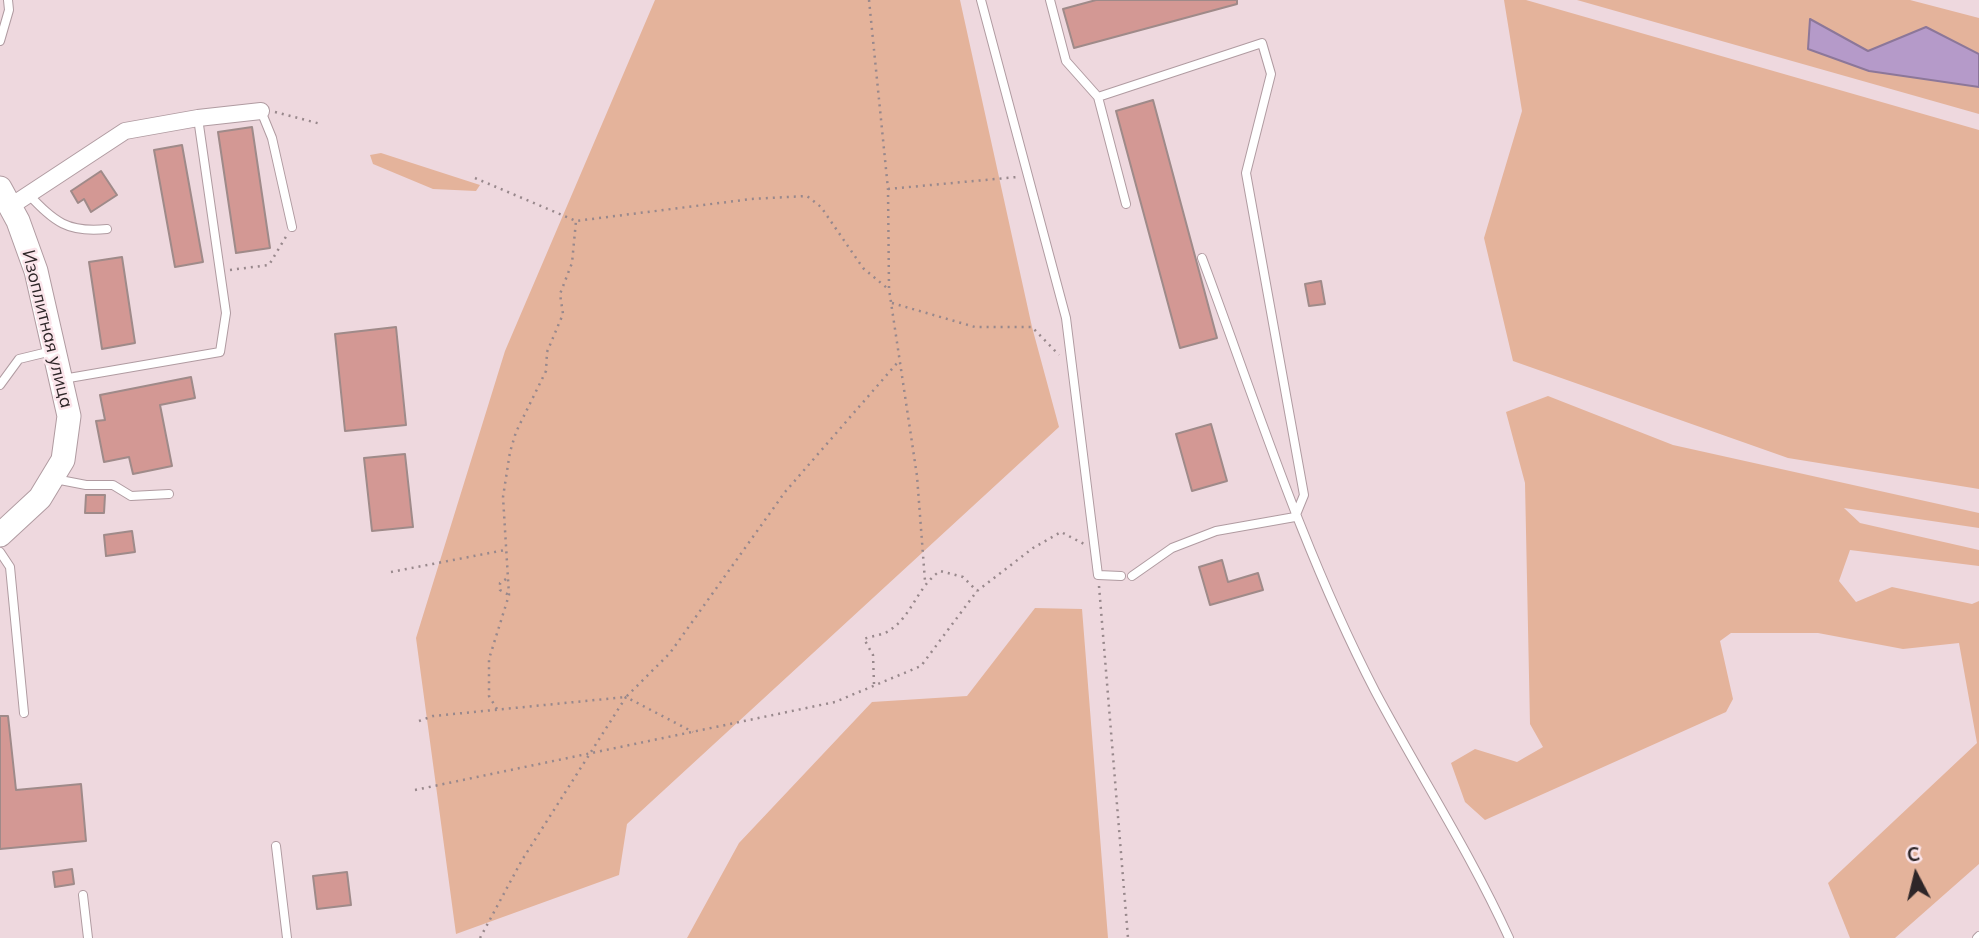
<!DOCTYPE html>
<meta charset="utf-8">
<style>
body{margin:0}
#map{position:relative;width:1979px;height:938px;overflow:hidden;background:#eed8de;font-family:Mulish,sans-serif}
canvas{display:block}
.north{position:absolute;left:1881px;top:840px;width:70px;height:70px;-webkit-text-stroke:5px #fbe5eb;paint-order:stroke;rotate:353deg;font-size:19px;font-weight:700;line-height:28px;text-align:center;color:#2e2628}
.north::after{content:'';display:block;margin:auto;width:24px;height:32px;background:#2e2628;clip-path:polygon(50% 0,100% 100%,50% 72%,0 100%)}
</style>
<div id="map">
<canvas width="1979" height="938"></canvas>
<div class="north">С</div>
</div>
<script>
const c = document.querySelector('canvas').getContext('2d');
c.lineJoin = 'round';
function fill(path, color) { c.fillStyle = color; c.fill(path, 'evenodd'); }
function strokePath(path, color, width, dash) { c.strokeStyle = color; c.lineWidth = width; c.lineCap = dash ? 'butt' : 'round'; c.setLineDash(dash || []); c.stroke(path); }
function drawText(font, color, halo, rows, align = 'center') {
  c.font = font + ' Mulish,sans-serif'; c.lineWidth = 5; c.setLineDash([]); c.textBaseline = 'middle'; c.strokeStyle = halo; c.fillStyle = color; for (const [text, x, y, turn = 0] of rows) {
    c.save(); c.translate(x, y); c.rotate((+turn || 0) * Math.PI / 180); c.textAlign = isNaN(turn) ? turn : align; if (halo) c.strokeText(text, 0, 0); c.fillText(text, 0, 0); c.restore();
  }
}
fill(new Path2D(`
 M 655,0 L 960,0 L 1032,327 L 1059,427 L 627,824 L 619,875 L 456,934 L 416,638 L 505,351 Z
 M 1504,0 L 1526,0 L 1979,130 L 1979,489 L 1788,458 L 1513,361 L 1484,238 L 1522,111 Z
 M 1577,0 L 1910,0 L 1979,18 L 1979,114 Z
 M 381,153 L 480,185 L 476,191 L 433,189 L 373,164 L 370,155 Z
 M 1548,396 L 1673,445 L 1979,513 L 1979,528 L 1844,508 L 1860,523 L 1979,550 L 1979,566 L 1850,550 L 1839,581 L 1856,602 L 1892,587 L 1972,604 L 1979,601 L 1979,864 L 1895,938 L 1850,938 L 1828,883 L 1977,743 L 1959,643 L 1903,649 L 1818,633 L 1731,633 L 1720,641 L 1733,699 L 1726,712 L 1485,820 L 1465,802 L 1451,763 L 1475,749 L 1517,762 L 1543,747 L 1530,724 L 1525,483 L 1506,412 Z
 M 1035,608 L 1082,609 L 1108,938 L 687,938 L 739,843 L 872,702 L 967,696 Z`), '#e4b39b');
const water = new Path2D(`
 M 1810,19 L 1868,51 L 1926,27 L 1979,54 L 1979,87 L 1869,71 L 1808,49 Z`);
fill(water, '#b59ac9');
strokePath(water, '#8c7799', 2);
const building = new Path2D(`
 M 1096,0 L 1237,0 L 1237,4 L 1074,48 L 1063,9 Z
 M 1153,100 L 1217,338 L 1180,348 L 1116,111 Z
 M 252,127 L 270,248 L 236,253 L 218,132 Z
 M 182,145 L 203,262 L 175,267 L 154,150 Z
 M 101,171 L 117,195 L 91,212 L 84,199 L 78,203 L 71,191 Z
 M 122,257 L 135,343 L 102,349 L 89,262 Z
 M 1321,281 L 1325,304 L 1309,306 L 1305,284 Z
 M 396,327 L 406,425 L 345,431 L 335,334 Z
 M 191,377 L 195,398 L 160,405 L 172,466 L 133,474 L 129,457 L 104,462 L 96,421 L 105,420 L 100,395 Z
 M 1211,424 L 1227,481 L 1192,491 L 1176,434 Z
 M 405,454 L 413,527 L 372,531 L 364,458 Z
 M 86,495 L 105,495 L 104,513 L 85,513 Z
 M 132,531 L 135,552 L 106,556 L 104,535 Z
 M 1222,560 L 1228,582 L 1258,573 L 1263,590 L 1210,605 L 1199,567 Z
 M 0,716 L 8,716 L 16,790 L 81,784 L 86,841 L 0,849 Z
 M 72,869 L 74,884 L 55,887 L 53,872 Z
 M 347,872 L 351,905 L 317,909 L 313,876 Z`);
fill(building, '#d39894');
strokePath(building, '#9f8a89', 2);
const lane = new Path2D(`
 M 981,0 L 1066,318 L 1098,575 L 1121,576
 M 1050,0 L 1066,61 L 1098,97 L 1126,204
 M 0,41 L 9,10 L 8,0
 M 1098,97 L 1262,43 L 1271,74 L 1246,173 L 1304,495 L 1295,517
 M 261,111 L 272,138 L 292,227
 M 28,194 C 55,222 67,233 107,229
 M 1202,258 C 1256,403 1303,552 1375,691 C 1419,774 1470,852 1509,938
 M 63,379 L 220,352 L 226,313 L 198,118
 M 0,385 L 19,359 L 52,351
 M 55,479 L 86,485 L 113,485 L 131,496 L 169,494
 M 0,552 L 10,567 L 24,713
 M 1132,576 L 1172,548 L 1216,531 L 1295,517
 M 276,846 L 287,938
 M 83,895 L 88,938
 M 1977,938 L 1979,936`);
const street = new Path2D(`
 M 11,206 L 125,131 L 198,118 L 261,111`);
const secondary = new Path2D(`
 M 0,188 L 18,221 L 36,271 L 69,416 L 63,460 L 40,498 L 0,535`);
strokePath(lane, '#b09ba1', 10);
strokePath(street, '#b09ba1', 18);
strokePath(secondary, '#b09ba1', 25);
strokePath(new Path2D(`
 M 869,0 L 888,189 L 889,289 L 917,476 L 925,581
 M 275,112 L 321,124
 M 475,178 L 576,221 L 751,199 L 807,196 L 821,207 L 863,268 L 887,288
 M 888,189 L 1017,177
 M 230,270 L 269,265 L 287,235
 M 892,303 L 975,327 L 1032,327 L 1059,355
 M 391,572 L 505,550
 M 506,579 L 500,583 L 500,590 L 509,595
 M 1099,586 L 1128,938
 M 874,684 L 873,655 L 864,639 C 871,636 884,635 890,630 C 912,616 917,587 940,571 L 963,577 L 977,591
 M 497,709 L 489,696 L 489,659 L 509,595 L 503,497 L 510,452 L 516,432 L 546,371 L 547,352 L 563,314 L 560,294 L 572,263 L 576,221
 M 419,721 L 433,716 L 626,697 L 670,653 L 785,492 L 898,362
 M 415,790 L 835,702 L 921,666 L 977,591 L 1033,548 L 1061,532 L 1084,544
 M 480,938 L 522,860 L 626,697 L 693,732`), '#98888c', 2.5, [2, 5]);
strokePath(lane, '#fff', 8);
strokePath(street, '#fff', 16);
strokePath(secondary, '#fff', 23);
drawText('18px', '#2e2628', '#fbe5eb', [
 ["Изоплитная улица",47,329,76]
]);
</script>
